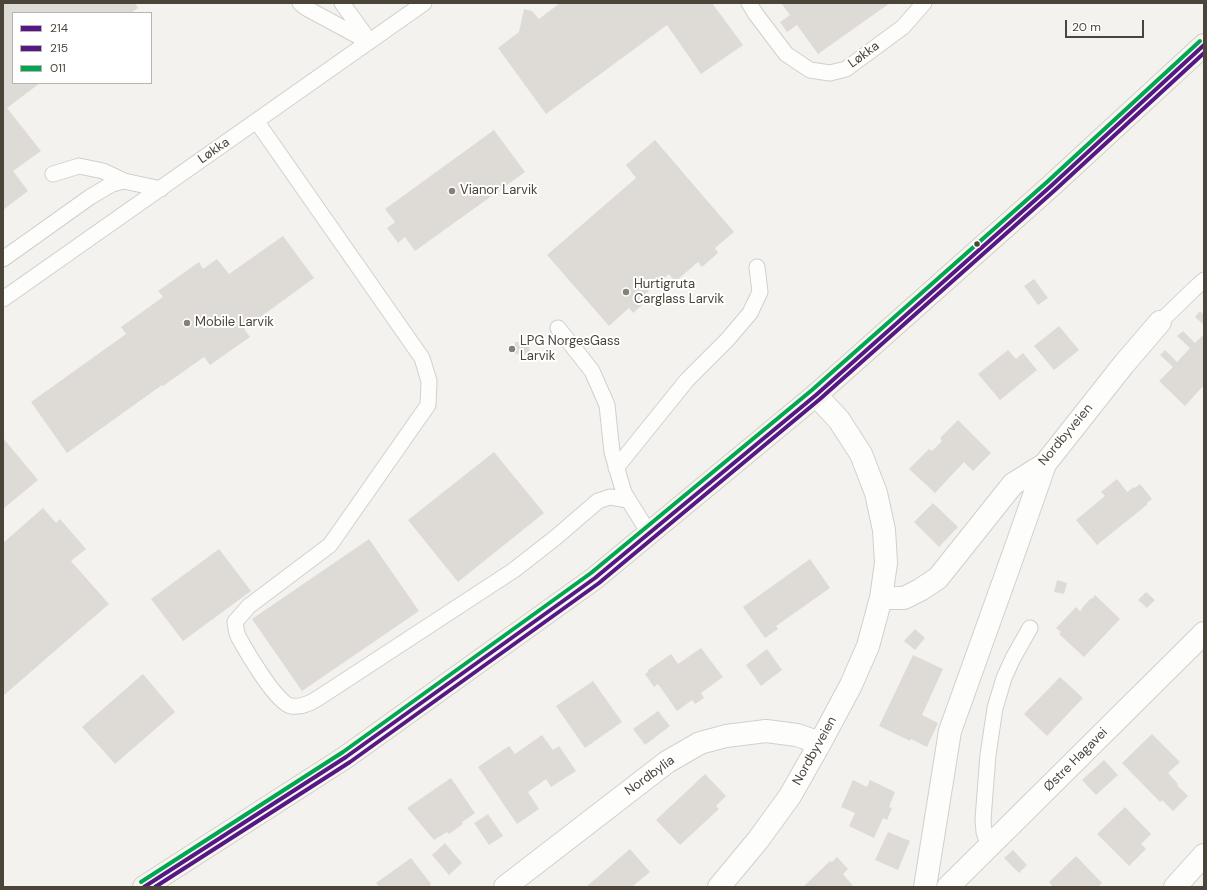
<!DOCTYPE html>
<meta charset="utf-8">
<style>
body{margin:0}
#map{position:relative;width:1207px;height:890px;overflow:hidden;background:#f4f2ee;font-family:"DM Sans",sans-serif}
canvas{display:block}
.frame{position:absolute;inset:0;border:4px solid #4b4439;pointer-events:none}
.legend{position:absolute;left:12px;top:12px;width:140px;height:72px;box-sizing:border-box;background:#fff;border:1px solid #b7b4b0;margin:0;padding:5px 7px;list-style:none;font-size:12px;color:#4b4439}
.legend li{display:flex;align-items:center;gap:8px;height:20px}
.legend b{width:20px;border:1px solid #b7b4b0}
.scale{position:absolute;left:1065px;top:20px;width:79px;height:18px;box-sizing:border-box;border:2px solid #4b4439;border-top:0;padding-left:5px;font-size:12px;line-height:14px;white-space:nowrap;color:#4b4439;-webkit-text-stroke:3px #fff;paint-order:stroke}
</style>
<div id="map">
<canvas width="1207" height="890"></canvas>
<div class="frame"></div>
<ul class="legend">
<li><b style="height:5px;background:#561885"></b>214</li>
<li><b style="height:5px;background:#561885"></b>215</li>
<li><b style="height:5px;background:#00a651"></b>011</li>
</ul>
<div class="scale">20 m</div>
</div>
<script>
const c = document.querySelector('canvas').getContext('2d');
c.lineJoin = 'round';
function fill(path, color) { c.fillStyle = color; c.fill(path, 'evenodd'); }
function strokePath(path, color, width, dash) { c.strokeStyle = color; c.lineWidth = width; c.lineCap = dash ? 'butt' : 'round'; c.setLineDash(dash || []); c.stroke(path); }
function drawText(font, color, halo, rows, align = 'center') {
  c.font = font + ' "DM Sans",sans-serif'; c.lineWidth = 4; c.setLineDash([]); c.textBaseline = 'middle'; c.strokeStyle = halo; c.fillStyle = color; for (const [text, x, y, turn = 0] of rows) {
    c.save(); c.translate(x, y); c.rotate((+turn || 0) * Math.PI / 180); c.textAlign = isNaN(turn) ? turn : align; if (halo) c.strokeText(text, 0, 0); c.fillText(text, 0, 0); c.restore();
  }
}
fill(new Path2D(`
 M 3,3 L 135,3 L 138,8 L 131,13 L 13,13 L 13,83 L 40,83 L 7,108 L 41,151 L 13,171 L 28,191 L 3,210 Z
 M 560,3 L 712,3 L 743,45 L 701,74 L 667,25 L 546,114 L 498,48 L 519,32 L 524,9 L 532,11 L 539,19 Z
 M 781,3 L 890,3 L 818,54 L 797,25 L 787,32 L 780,22 L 790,15 Z
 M 494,130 L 525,172 L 415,251 L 405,237 L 398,243 L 387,228 L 395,222 L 385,209 Z
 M 655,140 L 734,232 L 715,248 L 718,253 L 702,267 L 698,262 L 675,282 L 669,274 L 645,294 L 649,299 L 633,313 L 629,308 L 609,326 L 547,255 L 636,178 L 626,165 Z
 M 283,236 L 314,278 L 244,329 L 250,337 L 210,365 L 204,357 L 163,386 L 162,385 L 67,453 L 31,402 L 126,334 L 121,327 L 163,297 L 158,291 L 199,262 L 203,269 L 217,259 L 229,274 Z
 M 1034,279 L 1048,298 L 1038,305 L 1024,286 Z
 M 1200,311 L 1204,315 L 1204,325 L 1195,317 Z
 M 1059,326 L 1079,350 L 1054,370 L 1034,346 Z
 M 1183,331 L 1195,343 L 1204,334 L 1204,385 L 1185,406 L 1159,381 L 1173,367 L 1160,355 L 1165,350 L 1177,362 L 1190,348 L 1177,336 Z
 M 515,342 L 530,342 L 529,355 L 515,354 Z
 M 1008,350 L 1016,359 L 1023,353 L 1037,370 L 1000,400 L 978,374 Z
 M 958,420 L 991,453 L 973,471 L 964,462 L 935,493 L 909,469 L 929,449 L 932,451 L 942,441 L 940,438 Z
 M 3,438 L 38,480 L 3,509 Z
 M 494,452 L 544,513 L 458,582 L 408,520 Z
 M 1117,479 L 1127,492 L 1134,487 L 1135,488 L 1140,484 L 1152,499 L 1147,503 L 1148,504 L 1097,545 L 1076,520 L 1105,496 L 1101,492 Z
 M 933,503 L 958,527 L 939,547 L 914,522 Z
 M 43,508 L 56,523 L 60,519 L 86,549 L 71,561 L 109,604 L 3,696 L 3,543 Z
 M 369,539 L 419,611 L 302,691 L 252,619 Z
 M 219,549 L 251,591 L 183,641 L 151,599 Z
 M 810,559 L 830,588 L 776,626 L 778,629 L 765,638 L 743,607 Z
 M 1057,580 L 1067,583 L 1064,594 L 1054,592 Z
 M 1146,592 L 1155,600 L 1147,608 L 1138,600 Z
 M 1095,595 L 1120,619 L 1084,657 L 1059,634 L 1061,632 L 1056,628 L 1076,607 L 1080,611 L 1082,610 L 1081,609 L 1091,598 L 1092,599 Z
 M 915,629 L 925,638 L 915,650 L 904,641 Z
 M 701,648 L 723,677 L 701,693 L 704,698 L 695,704 L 692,700 L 677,711 L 658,684 L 654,687 L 645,674 L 648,672 L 648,670 L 671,654 L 678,664 Z
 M 767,649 L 782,670 L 761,686 L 746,665 Z
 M 913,655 L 943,669 L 922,715 L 938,723 L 927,747 L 911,739 L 910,741 L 879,726 Z
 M 143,674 L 175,712 L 115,764 L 82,727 Z
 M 1060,677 L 1083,698 L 1047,736 L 1024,714 Z
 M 593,681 L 622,722 L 585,748 L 556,706 Z
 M 658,711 L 670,726 L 645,745 L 633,729 Z
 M 1152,734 L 1180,762 L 1168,773 L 1178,784 L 1177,785 L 1188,796 L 1173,811 L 1162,800 L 1160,802 L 1122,763 Z
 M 542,735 L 553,750 L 559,746 L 576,771 L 551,787 L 546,779 L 528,792 L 539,809 L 517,824 L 478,767 L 509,746 L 515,754 Z
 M 1104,760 L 1118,775 L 1096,795 L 1082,780 Z
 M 705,774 L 726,796 L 716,806 L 719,809 L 680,845 L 656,820 Z
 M 451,778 L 475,813 L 462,822 L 463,824 L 449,834 L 447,832 L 434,840 L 407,808 Z
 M 853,780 L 867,787 L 870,780 L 895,792 L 889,807 L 892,808 L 887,820 L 883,818 L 874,838 L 849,826 L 855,813 L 841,807 Z
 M 1125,807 L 1151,834 L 1141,844 L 1146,849 L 1129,866 L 1097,834 Z
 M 488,814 L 503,836 L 489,845 L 474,823 Z
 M 888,832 L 910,841 L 898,870 L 875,860 Z
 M 445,843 L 462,863 L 449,875 L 432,855 Z
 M 630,849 L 650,872 L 633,886 L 632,887 L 586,887 Z
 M 1013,850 L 1027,865 L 1019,873 L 1004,858 Z
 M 1076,856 L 1102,883 L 1098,887 L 1053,887 L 1049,882 Z
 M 837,857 L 848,869 L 843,874 L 853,886 L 852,887 L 803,887 L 830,861 L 832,862 Z
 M 411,858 L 431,884 L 430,885 L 431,887 L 379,887 L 376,883 Z`), '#dedbd6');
const service = new Path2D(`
 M 300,3 L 306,8 L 369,42
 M 342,3 L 368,39
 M 749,3 L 755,13 L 786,54 L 810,70 L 830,73 L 846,69 L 903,27 L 924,3
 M 257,122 L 422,358 L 429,381 L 428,405 L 330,545 L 249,606 L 235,622 C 236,627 236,633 239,638 C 246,651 277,704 291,706 C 303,708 314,701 323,695 L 514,570 L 555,538 L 598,501 L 610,497 L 628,500
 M 53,174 L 79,166 L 103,171 L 124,181
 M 3,259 L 90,197 L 112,184 L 124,181 L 161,189
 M 3,299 L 424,3
 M 1160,322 L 1193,290 L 1204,280
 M 558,328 L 592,371 L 607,405 L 612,452 L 624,493 L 649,533
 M 616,468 L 687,380 L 728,339 L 750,313 L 760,292 L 757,267
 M 989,847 L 984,832 L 983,819 L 988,755 L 995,708 L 1004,678 L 1013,658 L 1030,628`);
const minor = new Path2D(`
 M 881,598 L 904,598 L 920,590 L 938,578 L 1013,484 L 1045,464 L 1124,364 L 1160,322
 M 505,887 L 667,762 L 700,743 L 726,736 L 766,731 L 797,735 L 820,743
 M 719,887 L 758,840 L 790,796 L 820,743 L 851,685 L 868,646 L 881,598 L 886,563 L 884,530 L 876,493 L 861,454 L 839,420 L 816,395
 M 925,887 L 950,731 L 1016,547 L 1045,464
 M 948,887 L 1204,633
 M 1175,887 L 1204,855`);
const secondary = new Path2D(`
 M 144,887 L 346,757 L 595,578 L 816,395 L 1051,186 L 1204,45`);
strokePath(service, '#d2d0cb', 17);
strokePath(minor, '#d2d0cb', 24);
strokePath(secondary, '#d3cfc5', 24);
strokePath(service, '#fdfdfc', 15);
strokePath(minor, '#fdfdfc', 22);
strokePath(secondary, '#f7f6f1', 22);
strokePath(new Path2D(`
 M 144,887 L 346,757 L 595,578 L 816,395 L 1051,186 L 1204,45`), '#561885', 4);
strokePath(new Path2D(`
 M 155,887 L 350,762 L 599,583 L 820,399 L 1055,190 L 1204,53`), '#561885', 4);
strokePath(new Path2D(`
 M 141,882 L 343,752 L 591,573 L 812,390 L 1047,182 L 1200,41`), '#00a651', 4);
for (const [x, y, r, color] of [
 [452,191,4,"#868178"],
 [977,244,3.5,"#4b4439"],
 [626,292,4,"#868178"],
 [187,323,4,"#868178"],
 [512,349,4,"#868178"]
]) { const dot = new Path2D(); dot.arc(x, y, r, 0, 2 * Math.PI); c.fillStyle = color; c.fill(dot); strokePath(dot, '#fff', 1.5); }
drawText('13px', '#4b4439', '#fff', [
 ["Løkka",864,55,-36],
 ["Løkka",214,151,-35],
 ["Nordbyveien",1066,435,-50],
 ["Nordbyveien",815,751,-61],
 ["Østre Hagavei",1076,760,-45],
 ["Nordbylia",650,776,-36]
]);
drawText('13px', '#4b4439', '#fff', [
 ["Vianor Larvik",460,191],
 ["Hurtigruta",634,285],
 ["Carglass Larvik",634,300],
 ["Mobile Larvik",195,323],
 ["LPG NorgesGass",520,342],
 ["Larvik",520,357]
], 'left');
</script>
